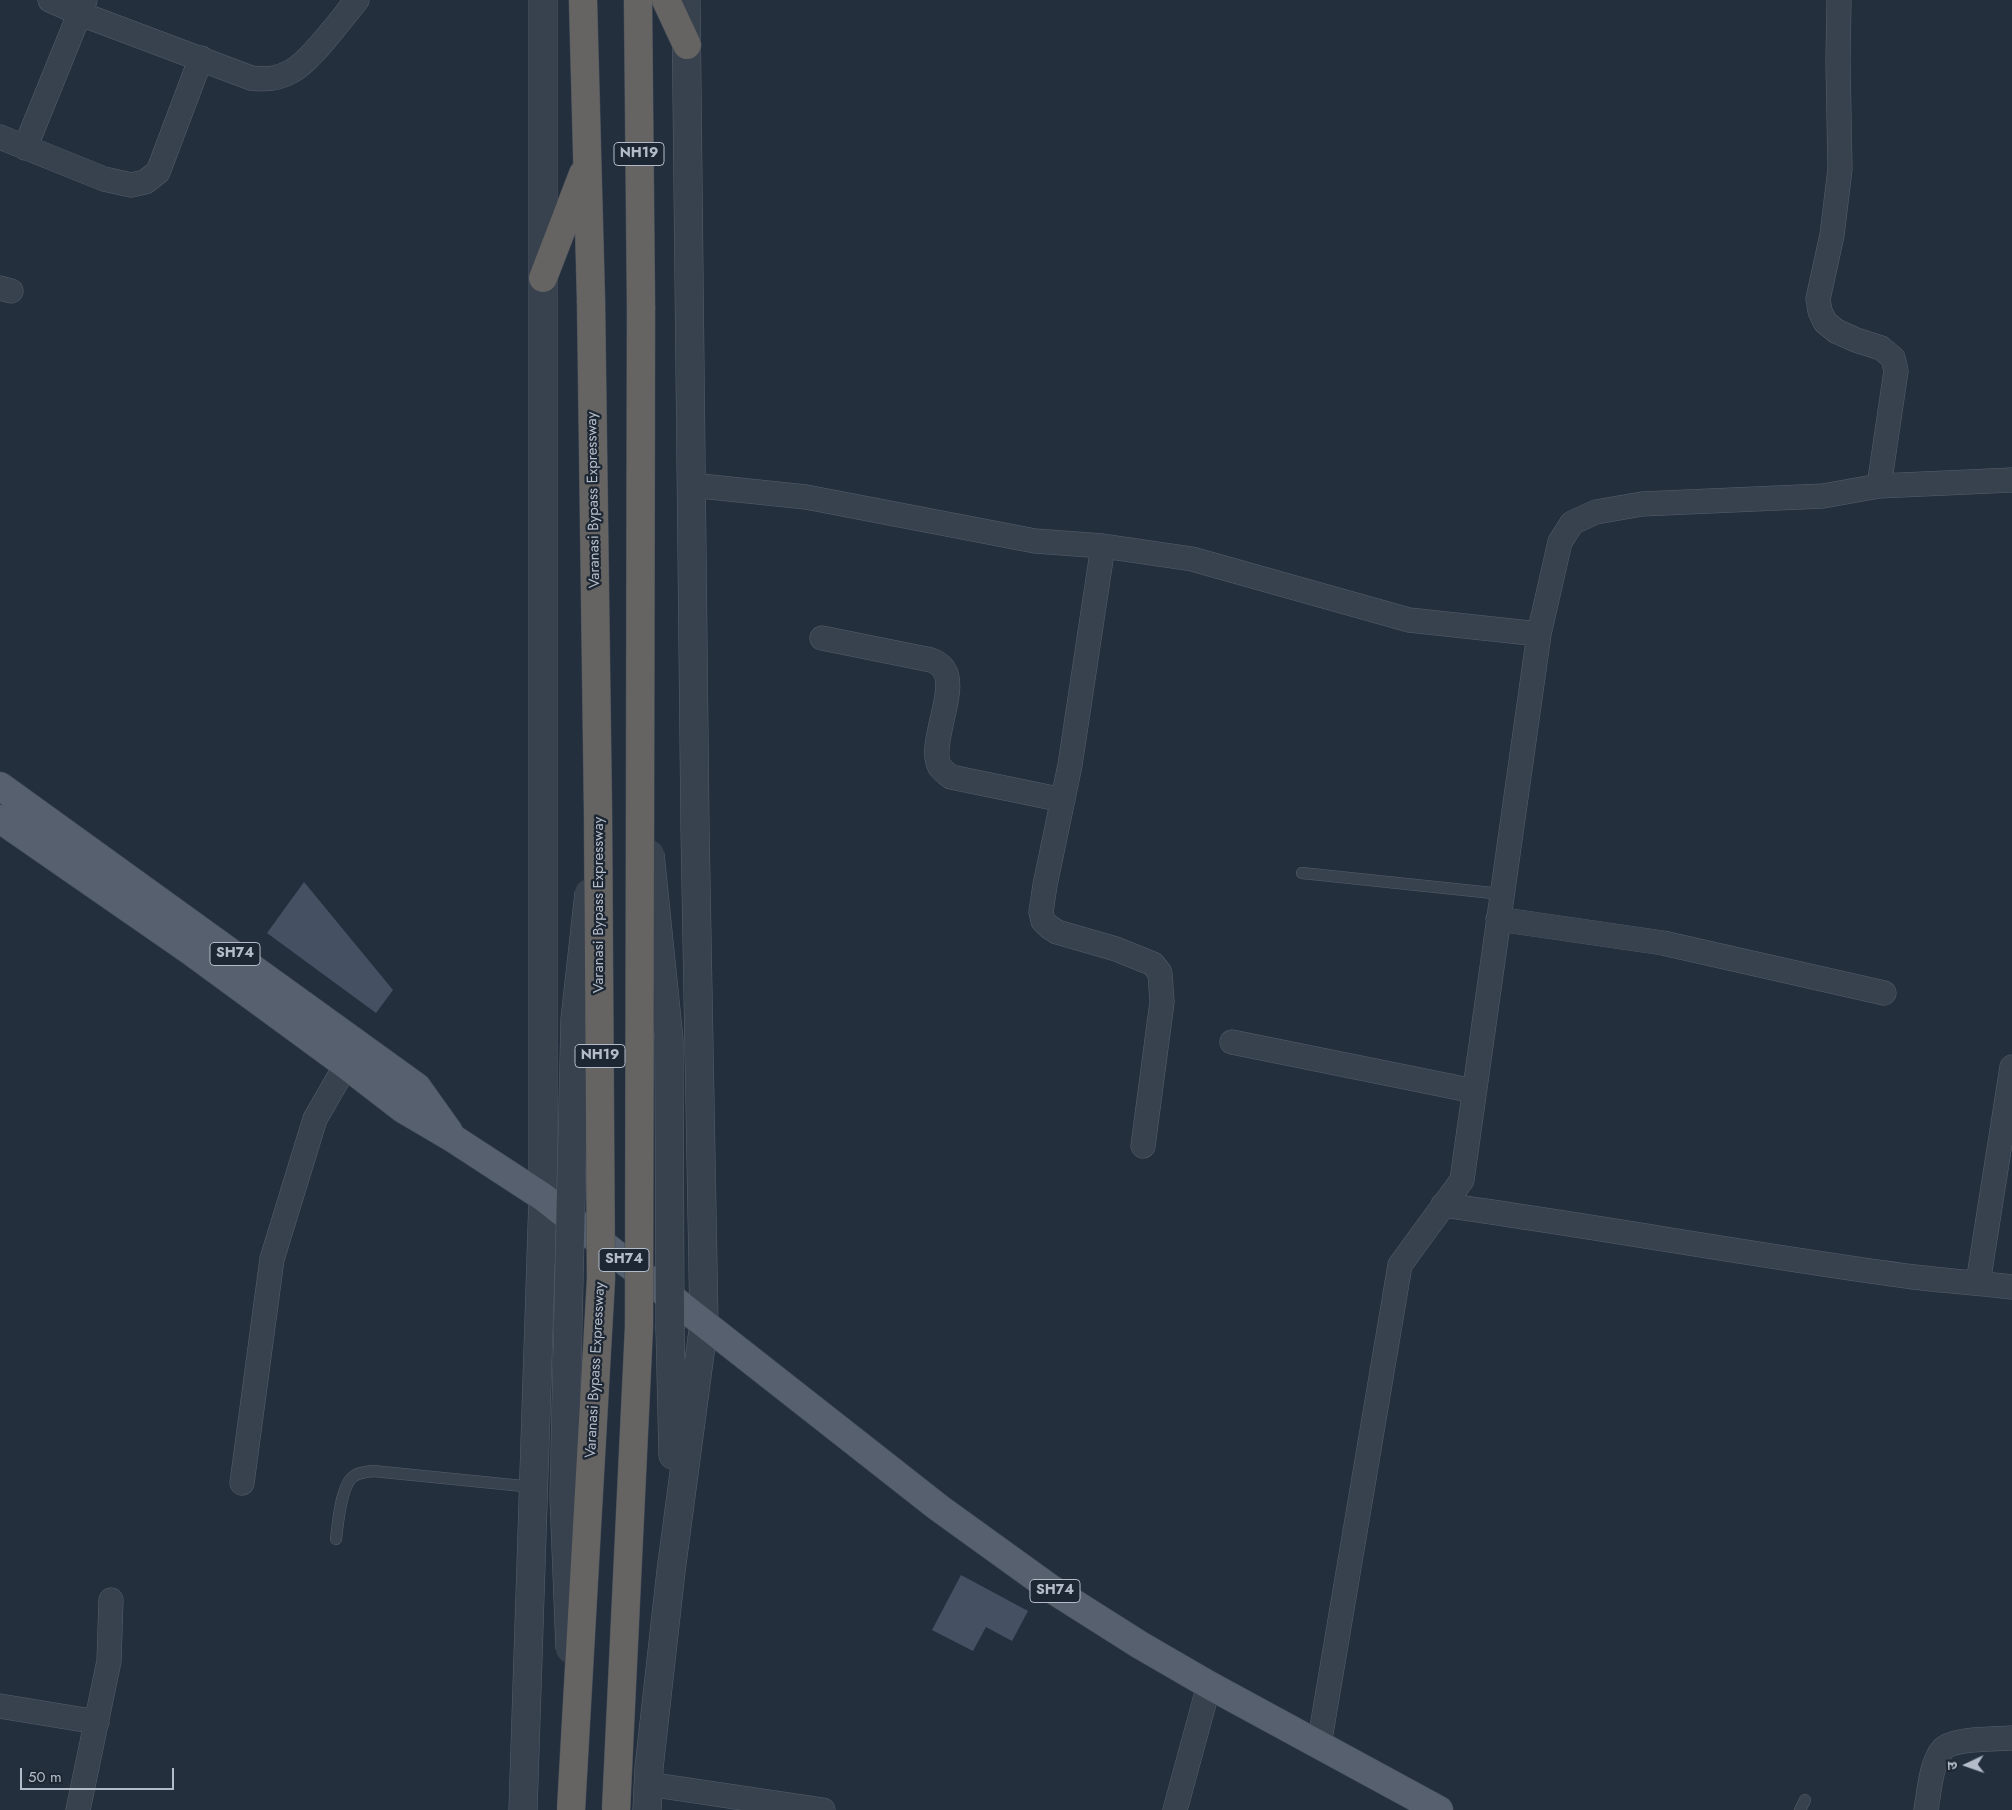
<!DOCTYPE html>
<meta charset="utf-8">
<style>
body{margin:0}
#map{position:relative;width:2012px;height:1810px;overflow:hidden;background:#242f3e;font-family:Jost,"Noto Sans Devanagari",sans-serif}
canvas{display:block}
.north{position:absolute;left:1942px;top:1740px;width:50px;height:50px;-webkit-text-stroke:4px #1d2633;paint-order:stroke;rotate:267deg;font-size:14px;font-weight:700;line-height:20px;text-align:center;color:#b4bcc9}
.north::after{content:'';display:block;margin:auto;width:18px;height:22px;background:#b4bcc9;clip-path:polygon(50% 0,100% 100%,50% 72%,0 100%)}
.scale{position:absolute;left:20px;top:1768px;width:154px;height:22px;box-sizing:border-box;border:2px solid #b4bcc9;border-top:0;padding-left:6px;font-size:15px;line-height:18px;white-space:nowrap;color:#b4bcc9;-webkit-text-stroke:4px #1d2633;paint-order:stroke}
</style>
<div id="map">
<canvas width="2012" height="1810"></canvas>
<div class="north">उ</div>
<div class="scale">50 m</div>
</div>
<script>
const c = document.querySelector('canvas').getContext('2d');
c.lineJoin = 'round';
function fill(path, color) { c.fillStyle = color; c.fill(path, 'evenodd'); }
function strokePath(path, color, width, dash) { c.strokeStyle = color; c.lineWidth = width; c.lineCap = dash ? 'butt' : 'round'; c.setLineDash(dash || []); c.stroke(path); }
function drawText(font, color, halo, rows, align = 'center') {
  c.font = font + ' Jost,sans-serif'; c.lineWidth = 4.5; c.setLineDash([]); c.textBaseline = 'middle'; c.strokeStyle = halo; c.fillStyle = color; for (const [text, x, y, turn = 0] of rows) {
    c.save(); c.translate(x, y); c.rotate((+turn || 0) * Math.PI / 180); c.textAlign = isNaN(turn) ? turn : align; if (halo) c.strokeText(text, 0, 0); c.fillText(text, 0, 0); c.restore();
  }
}
fill(new Path2D(`
 M 304,882 L 393,990 L 376,1013 L 267,933 Z
 M 961,1575 L 1028,1611 L 1012,1641 L 986,1627 L 973,1651 L 932,1630 Z`), '#455162');
const service = new Path2D(`
 M 1302,873 L 1502,894
 M 336,1539 C 338,1523 341,1484 354,1476 C 360,1472 367,1472 373,1471 L 533,1487
 M 1800,1810 L 1805,1800`);
const minor = new Path2D(`
 M 50,0 L 81,14 L 251,78 C 266,80 278,79 292,71 C 311,61 342,18 357,0
 M 1839,0 L 1838,62 L 1840,169 L 1832,235 L 1818,299 L 1820,311 L 1825,322 L 1836,331 L 1856,340 L 1881,348 L 1893,358 L 1896,371 L 1879,486
 M 0,137 L 104,179 L 131,185 L 145,182 L 158,172 L 201,58
 M 25,148 L 85,0
 M 0,288 L 11,291
 M 691,485 L 806,497 L 1035,541 L 1103,546 L 1192,559 L 1409,620 L 1539,634
 M 1103,546 L 1070,765 L 1045,885 L 1041,912 L 1043,921 L 1048,926 L 1057,932 L 1116,949 L 1153,964 L 1160,973 L 1162,1002 L 1143,1146
 M 822,638 L 931,660 C 934,661 938,663 941,666 C 962,685 926,745 940,767 C 943,771 947,774 951,777 L 1063,800
 M 1498,919 L 1663,943 L 1884,993
 M 1232,1042 L 1474,1091
 M 1443,1205 C 1601,1227 1757,1256 1914,1277 C 1947,1281 1979,1283 2012,1287
 M 1978,1283 L 2012,1067
 M 242,1483 L 272,1259 L 315,1119 L 346,1065
 M 0,1706 L 97,1722
 M 1319,1745 L 1400,1265 L 1462,1180 L 1539,634 L 1560,542 L 1572,523 L 1596,512 L 1642,504 L 1823,496 L 1879,486 L 2012,480
 M 648,1784 L 823,1810
 M 78,1810 L 109,1661 L 111,1600
 M 1175,1810 L 1209,1685
 M 1926,1810 C 1929,1793 1931,1762 1943,1749 C 1953,1738 1996,1739 2012,1738`);
const tertiary = new Path2D(`
 M 670,1329 L 673,1455
 M 523,1810 L 543,1197 L 543,0
 M 647,1810 L 649,1768 L 671,1571 L 704,1323 L 695,828 L 686,0`);
const primary = new Path2D(`
 M 0,786 L 417,1087 L 449,1132
 M 0,819 L 189,950 L 346,1065 L 403,1109 L 454,1139 L 543,1197 L 939,1508 L 1050,1588 L 1140,1645 L 1209,1685 L 1439,1810`);
const trunk = new Path2D(`
 M 583,0 L 591,300
 M 638,0 L 641,307
 M 666,0 L 687,45
 M 543,278 L 583,174`);
strokePath(service, '#565f6c', 12);
strokePath(minor, '#565f6c', 25);
strokePath(tertiary, '#565f6c', 29);
strokePath(primary, '#414a57', 29);
strokePath(trunk, '#434c59', 29);
strokePath(service, '#38414e', 11);
strokePath(minor, '#38414e', 24);
strokePath(tertiary, '#38414e', 28);
strokePath(primary, '#56606e', 28);
strokePath(trunk, '#656462', 28);
const tertiaryBridge = new Path2D(`
 M 650,854 L 669,1040 L 670,1329
 M 570,1649 L 564,1497 L 575,1019 L 589,893`);
const trunkBridge = new Path2D(`
 M 571,1810 L 601,1279 L 598,812 L 591,300
 M 616,1810 L 639,1327 L 641,307`);
strokePath(tertiaryBridge, '#565f6c', 29, []);
strokePath(trunkBridge, '#434c59', 29, []);
strokePath(tertiaryBridge, '#38414e', 28);
strokePath(trunkBridge, '#656462', 28);
for (const [x, y, w] of [
 [639,154,50],
 [235,954,50],
 [600,1056,50],
 [624,1260,50],
 [1055,1591,50]
]) { const box = new Path2D(); box.roundRect(x - w / 2, y - 11.5, w, 23, 4); c.fillStyle = '#1d2633'; c.fill(box); strokePath(box, '#b4bcc9', 1); }
drawText('bold 14px', '#b4bcc9', null, [
 ["NH19",639,154],
 ["SH74",235,954],
 ["NH19",600,1056],
 ["SH74",624,1260],
 ["SH74",1055,1591]
]);
drawText('15px', '#b4bcc9', '#1d2633', [
 ["Varanasi Bypass Expressway",594,500,-91],
 ["Varanasi Bypass Expressway",599,905,-90],
 ["Varanasi Bypass Expressway",596,1370,-87]
]);
</script>
